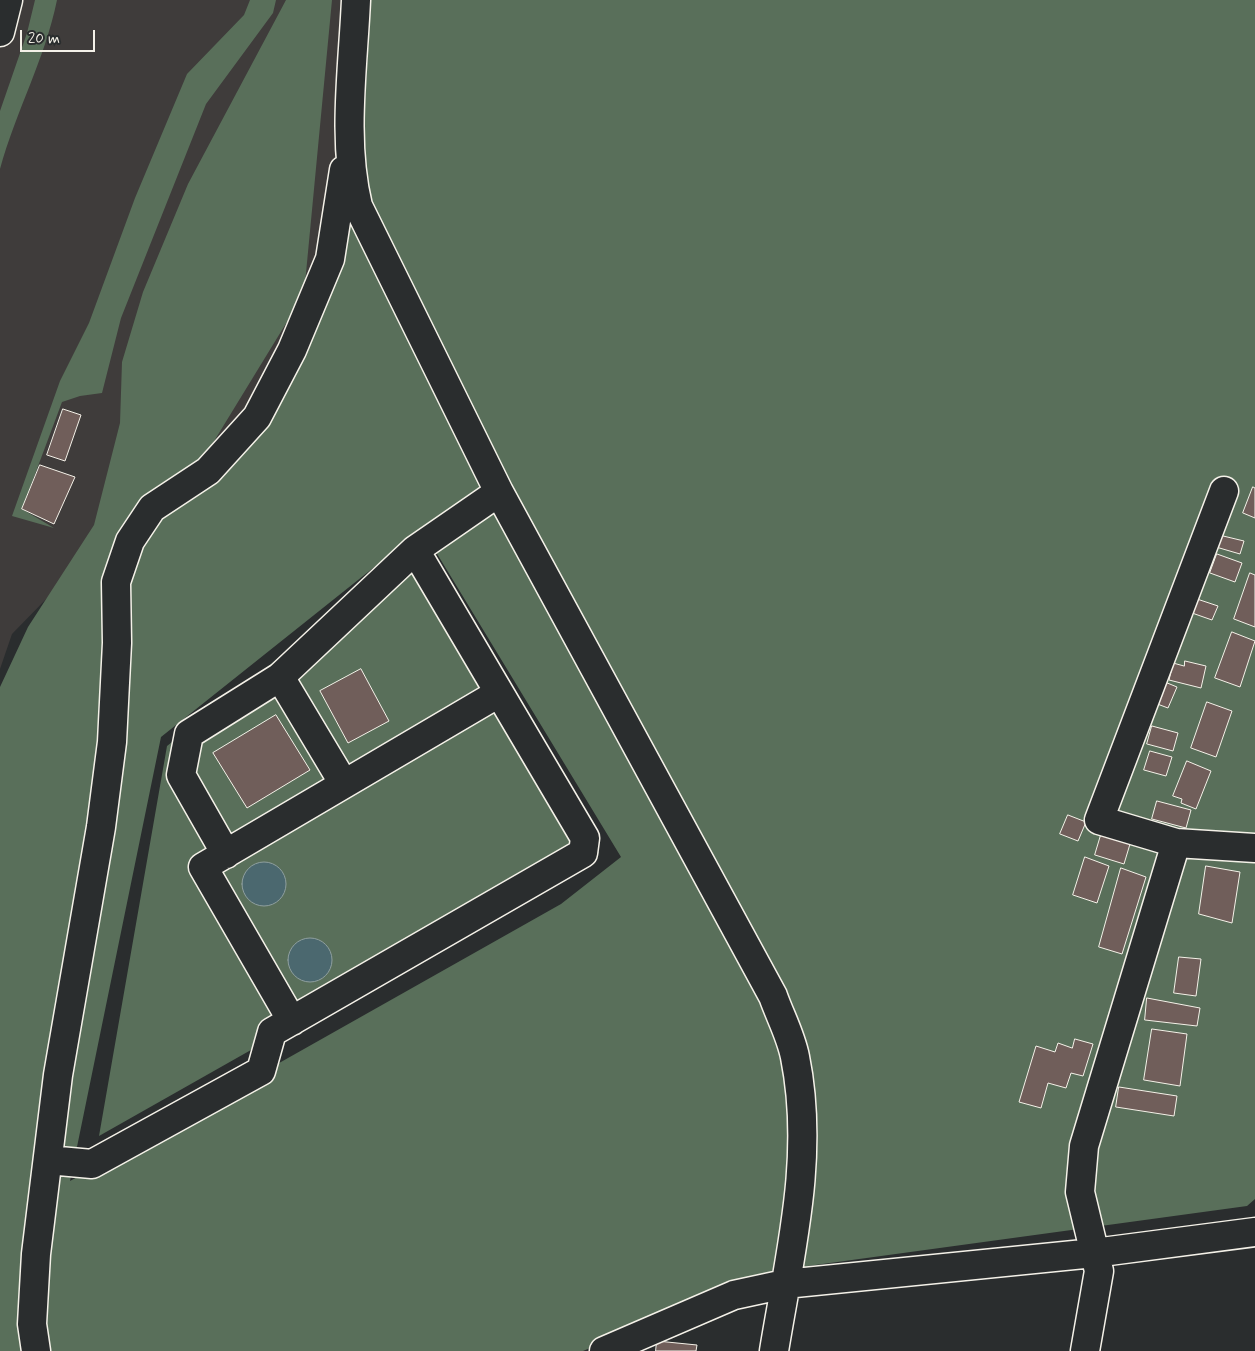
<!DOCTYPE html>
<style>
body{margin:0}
#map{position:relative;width:1255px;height:1351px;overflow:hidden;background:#2a2d2e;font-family:Mynerve,sans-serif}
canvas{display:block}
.scale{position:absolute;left:20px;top:30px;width:75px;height:22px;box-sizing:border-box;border:2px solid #f4f1e8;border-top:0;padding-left:6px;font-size:15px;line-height:18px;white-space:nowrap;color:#f4f1e8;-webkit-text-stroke:4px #2a2d2e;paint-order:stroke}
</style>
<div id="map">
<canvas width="1255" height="1351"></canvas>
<div class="scale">20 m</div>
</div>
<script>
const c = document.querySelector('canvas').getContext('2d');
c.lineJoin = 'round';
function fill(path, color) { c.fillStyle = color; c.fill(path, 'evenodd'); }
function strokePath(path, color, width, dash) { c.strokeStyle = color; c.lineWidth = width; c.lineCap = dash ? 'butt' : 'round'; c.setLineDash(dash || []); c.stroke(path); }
fill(new Path2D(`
 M 8,0 L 362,0 L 343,176 L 279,377 L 213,466 L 91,553 L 12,634 L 0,669 L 0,32 Z`), '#3f3c3b');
fill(new Path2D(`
 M 35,0 L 57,0 C 45,59 16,111 0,169 L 0,111 L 27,33 Z
 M 250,0 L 276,0 L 273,13 L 206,104 L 121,318 L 102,393 L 80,396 L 62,402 L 22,509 L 54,528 L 12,516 L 60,381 L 89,323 L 135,198 L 187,74 L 244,15 Z
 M 286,0 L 332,0 L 304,294 L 197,469 L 140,526 L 269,424 L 360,183 L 371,0 L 1255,0 L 1255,1199 L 1247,1206 L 808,1266 L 688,1306 L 583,1351 L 0,1351 L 0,687 L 28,627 L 94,525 L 120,423 L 122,362 L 143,292 L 188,184 ZM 422,529 L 621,857 L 561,904 L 70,1181 L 161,737 Z
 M 418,548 L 599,853 L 99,1136 L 167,746 Z`), '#596f5a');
const water = new Path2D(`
 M242 884a22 22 0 1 1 44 0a22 22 0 1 1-44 0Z
 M288 960a22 22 0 1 1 44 0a22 22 0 1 1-44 0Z`);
fill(water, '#4b686f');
strokePath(water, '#8f9f9f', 1);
const building = new Path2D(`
 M 63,409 L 81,415 L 65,461 L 47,455 Z
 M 40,465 L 75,477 L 54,524 L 22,509 Z
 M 1253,487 L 1255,488 L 1255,518 L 1243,513 Z
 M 1219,535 L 1244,541 L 1240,554 L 1216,547 Z
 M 1217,554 L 1242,563 L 1235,582 L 1210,573 Z
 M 1250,573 L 1255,575 L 1255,627 L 1234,619 Z
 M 1197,599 L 1218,606 L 1212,620 L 1192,613 Z
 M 1232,632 L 1255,641 L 1240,687 L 1215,678 Z
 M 1185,661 L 1206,666 L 1201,688 L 1169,680 L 1173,663 L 1184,666 Z
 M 361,669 L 389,721 L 348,743 L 320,691 Z
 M 1160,680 L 1177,687 L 1168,708 L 1152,702 Z
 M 1207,702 L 1232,711 L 1216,757 L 1191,748 Z
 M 276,715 L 310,770 L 247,808 L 213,753 Z
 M 1152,726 L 1178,733 L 1173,751 L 1147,744 Z
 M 1150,751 L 1172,757 L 1166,776 L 1144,770 Z
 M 1187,761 L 1211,771 L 1196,809 L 1181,803 L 1182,799 L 1173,796 Z
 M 1157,801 L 1191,810 L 1186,828 L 1152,819 Z
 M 1068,815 L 1086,822 L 1078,841 L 1060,834 Z
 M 1101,835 L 1130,844 L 1124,864 L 1095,855 Z
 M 1085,857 L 1109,866 L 1097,903 L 1073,895 Z
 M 1206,866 L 1240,872 L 1232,923 L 1199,914 Z
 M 1121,868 L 1146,877 L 1122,954 L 1099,947 Z
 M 1179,957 L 1201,959 L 1196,996 L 1174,993 Z
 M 1147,998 L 1200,1008 L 1197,1026 L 1145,1020 Z
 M 1152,1029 L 1187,1034 L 1180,1086 L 1144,1080 Z
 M 1075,1039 L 1093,1044 L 1083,1076 L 1071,1073 L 1066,1088 L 1048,1083 L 1041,1108 L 1019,1102 L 1036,1046 L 1055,1052 L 1058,1043 L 1072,1048 Z
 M 1119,1087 L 1177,1096 L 1174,1116 L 1116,1107 Z
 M 657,1341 L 697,1345 L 696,1351 L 656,1351 Z`);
fill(building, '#705e5a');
strokePath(building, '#f4f1e8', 1);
const minor = new Path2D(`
 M 356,0 C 353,67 342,140 358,206 L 499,492 L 773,996 C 780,1016 791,1036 795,1057 C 815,1156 790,1253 774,1351
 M 0,32 L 8,0
 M 1224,491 L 1099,820 L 1176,843 L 1255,848
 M 344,784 L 280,677 L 415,550 L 499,492
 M 226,854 L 181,775 L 189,734 L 280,677
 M 292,1021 L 203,867 L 499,693
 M 48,1160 L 92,1164 L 261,1071 L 272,1032 L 583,853 L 585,838 L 415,550
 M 36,1351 L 32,1324 L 36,1254 L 58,1075 L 101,827 L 112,742 L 117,643 L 116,582 L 130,541 L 152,508 L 208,471 L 257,417 L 292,350 L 330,259 L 344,170
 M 604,1351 L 734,1295 L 785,1284 L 1094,1253 L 1255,1232
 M 1085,1351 L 1099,1271 L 1080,1192 L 1084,1146 L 1176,843`);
strokePath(minor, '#f4f1e8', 31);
strokePath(minor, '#2a2d2e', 28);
</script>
